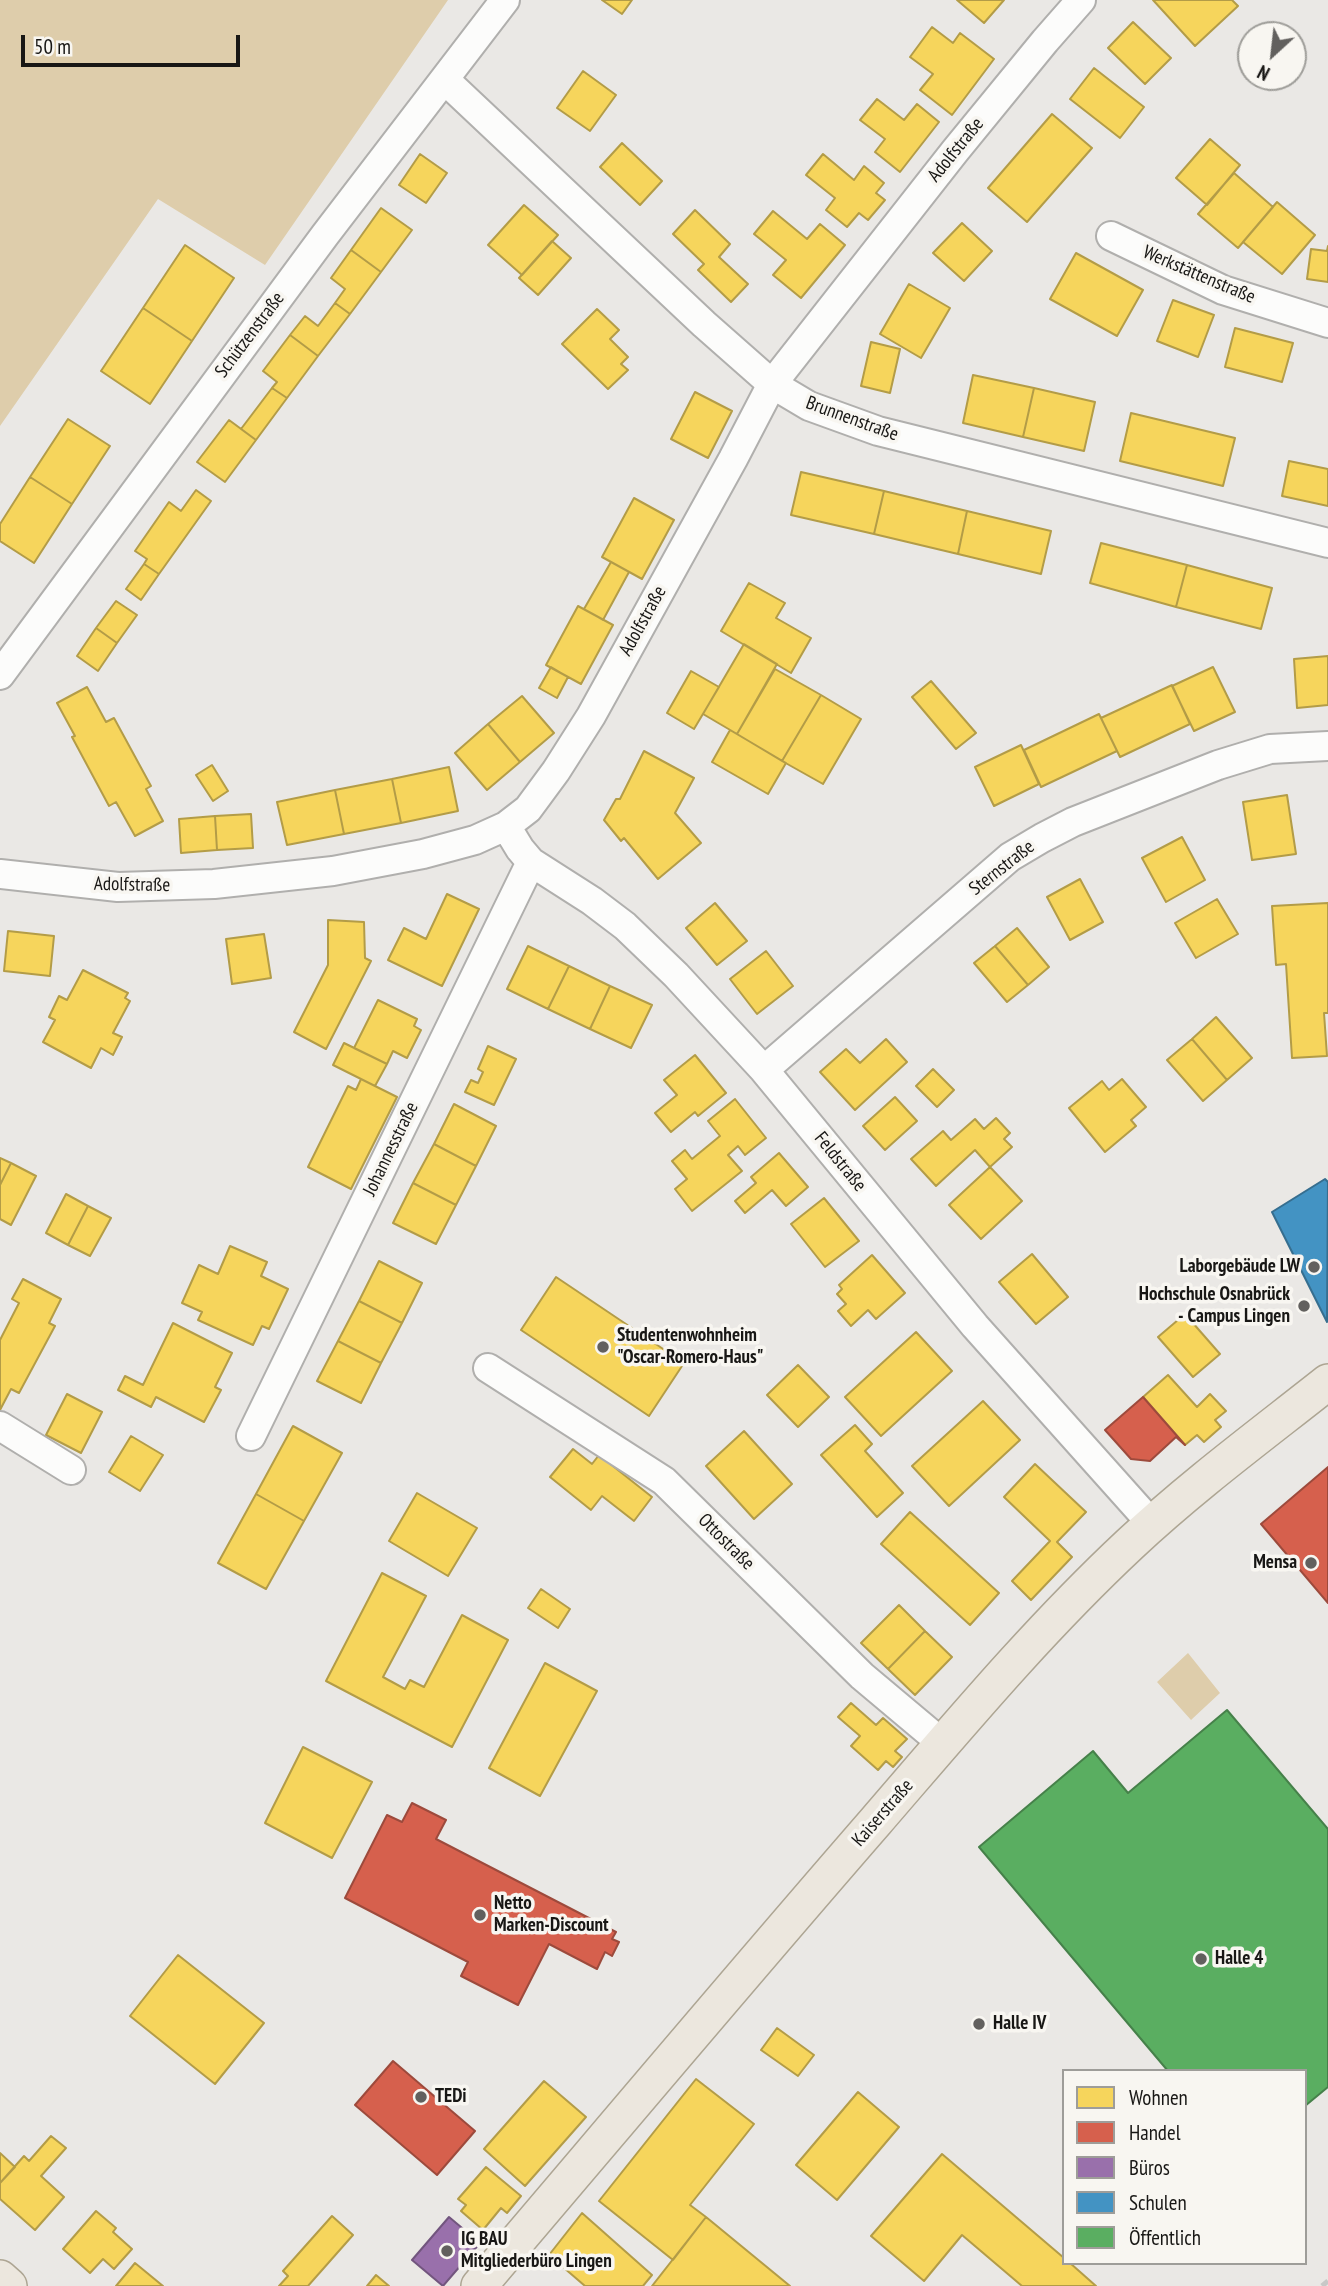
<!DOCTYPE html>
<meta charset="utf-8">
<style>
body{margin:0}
#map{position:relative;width:1328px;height:2286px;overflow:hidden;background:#eae8e5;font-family:"PT Sans Narrow",sans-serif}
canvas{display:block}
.legend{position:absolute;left:1062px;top:2069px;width:245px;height:196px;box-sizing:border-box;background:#f8f6f1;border:2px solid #9e9d99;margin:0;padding:9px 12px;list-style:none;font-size:21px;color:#181715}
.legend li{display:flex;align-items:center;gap:14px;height:35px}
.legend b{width:35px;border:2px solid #9e9d99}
.north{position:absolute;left:1237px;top:21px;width:70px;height:70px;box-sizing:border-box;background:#f8f6f1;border:2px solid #9e9d99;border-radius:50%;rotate:207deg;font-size:19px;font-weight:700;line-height:28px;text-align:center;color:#181715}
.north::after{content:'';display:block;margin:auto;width:24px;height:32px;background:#62605e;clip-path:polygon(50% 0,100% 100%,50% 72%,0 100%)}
.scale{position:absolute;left:21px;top:35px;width:219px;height:32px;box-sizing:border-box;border:4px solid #181715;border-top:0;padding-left:9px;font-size:21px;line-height:24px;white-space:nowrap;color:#181715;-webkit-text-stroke:5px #f8f6f1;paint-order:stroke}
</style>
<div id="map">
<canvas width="1328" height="2286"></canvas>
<ul class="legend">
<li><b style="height:19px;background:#f6d55c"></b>Wohnen</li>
<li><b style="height:19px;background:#d6604d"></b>Handel</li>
<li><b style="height:19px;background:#9970ab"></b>Büros</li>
<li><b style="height:19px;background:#4393c3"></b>Schulen</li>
<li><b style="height:19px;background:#5aae61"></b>Öffentlich</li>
</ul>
<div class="north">N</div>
<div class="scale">50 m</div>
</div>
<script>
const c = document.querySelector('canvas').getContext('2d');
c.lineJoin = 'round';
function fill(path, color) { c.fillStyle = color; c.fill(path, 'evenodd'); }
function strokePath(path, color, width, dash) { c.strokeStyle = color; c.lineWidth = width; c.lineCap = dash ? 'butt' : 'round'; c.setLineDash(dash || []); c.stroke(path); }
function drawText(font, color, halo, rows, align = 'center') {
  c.font = font + ' "PT Sans Narrow",sans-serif'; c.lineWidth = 7; c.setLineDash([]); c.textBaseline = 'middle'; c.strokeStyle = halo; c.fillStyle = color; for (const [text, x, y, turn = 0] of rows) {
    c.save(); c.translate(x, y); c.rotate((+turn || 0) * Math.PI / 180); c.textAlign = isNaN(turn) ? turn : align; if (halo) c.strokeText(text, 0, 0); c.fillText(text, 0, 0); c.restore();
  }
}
fill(new Path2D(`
 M 0,0 L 448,0 L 265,265 L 158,199 L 0,426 Z
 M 1188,1653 L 1220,1693 L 1191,1720 L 1157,1682 Z`), '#decdab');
const homes = new Path2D(`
 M 602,0 L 632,0 L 622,14 Z
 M 957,0 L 1004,0 L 984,23 Z
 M 1153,0 L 1232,0 L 1238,6 L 1195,46 Z
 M 1133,22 L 1171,58 L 1145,84 L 1108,48 Z
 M 932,27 L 953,43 L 960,33 L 994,59 L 952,115 L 920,90 L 933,74 L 910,57 Z
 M 1094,68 L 1144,107 L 1120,138 L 1070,99 Z
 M 583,71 L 616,95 L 590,131 L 557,108 Z
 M 877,99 L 904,120 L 917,104 L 939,122 L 900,172 L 875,152 L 885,139 L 860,120 Z
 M 1052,114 L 1092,148 L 1027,222 L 988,188 Z
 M 1210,139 L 1240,165 L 1207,205 L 1176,178 Z
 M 622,143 L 662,181 L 640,205 L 600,167 Z
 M 420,154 L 447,173 L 426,203 L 399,185 Z
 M 823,154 L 854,180 L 864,166 L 884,183 L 876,193 L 885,200 L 868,220 L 859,213 L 847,227 L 826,210 L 835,198 L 806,175 Z
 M 1234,173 L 1273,207 L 1238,248 L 1198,214 Z
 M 1277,202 L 1315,235 L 1282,274 L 1243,242 Z
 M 524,205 L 558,235 L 522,275 L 488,245 Z
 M 381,208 L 412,230 L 381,272 L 351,250 Z
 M 695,210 L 730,244 L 719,257 L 748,284 L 731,302 L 698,270 L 704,264 L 673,234 Z
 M 773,211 L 807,239 L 820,224 L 845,245 L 801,298 L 773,275 L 786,260 L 754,234 Z
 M 962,223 L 992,251 L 964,281 L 933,253 Z
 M 552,241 L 571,258 L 538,295 L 519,278 Z
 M 185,245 L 234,278 L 192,341 L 143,308 Z
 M 1328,246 L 1328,282 L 1307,279 L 1311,249 L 1327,251 Z
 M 351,250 L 381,272 L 350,314 L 335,303 L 345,289 L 331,278 Z
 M 1076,253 L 1143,290 L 1117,336 L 1050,299 Z
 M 909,284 L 950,308 L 921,358 L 880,334 Z
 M 1173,300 L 1214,315 L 1198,357 L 1157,341 Z
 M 335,303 L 350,314 L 318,356 L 290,335 L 305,316 L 318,326 Z
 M 143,308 L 192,341 L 150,404 L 101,371 Z
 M 597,309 L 619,330 L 610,339 L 628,357 L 621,364 L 628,370 L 608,389 L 562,344 Z
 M 1235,328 L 1293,343 L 1282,382 L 1225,367 Z
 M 290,335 L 318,356 L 287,398 L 272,388 L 277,382 L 263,371 Z
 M 871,342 L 900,349 L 890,393 L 861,386 Z
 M 973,375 L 1034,388 L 1023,437 L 963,423 Z
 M 272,388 L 287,398 L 256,440 L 241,429 Z
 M 1034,388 L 1095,402 L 1084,451 L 1023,437 Z
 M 695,392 L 732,411 L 708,458 L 671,439 Z
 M 1131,413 L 1235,438 L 1223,486 L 1120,461 Z
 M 68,419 L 110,446 L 72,504 L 30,477 Z
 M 229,420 L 256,440 L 225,482 L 197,462 Z
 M 1289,461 L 1328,469 L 1328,506 L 1282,496 Z
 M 801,472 L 884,491 L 874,534 L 791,515 Z
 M 30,477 L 72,504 L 34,563 L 0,541 L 0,524 Z
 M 196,490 L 211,501 L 159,574 L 144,564 L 147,559 L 135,551 L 169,502 L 181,511 Z
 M 884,491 L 967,511 L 958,554 L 874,534 Z
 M 634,498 L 674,520 L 642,579 L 602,557 Z
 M 967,511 L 1051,531 L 1041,574 L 958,554 Z
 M 1101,543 L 1187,565 L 1176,607 L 1090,583 Z
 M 611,562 L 629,572 L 603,620 L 584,609 Z
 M 144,564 L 159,574 L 141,600 L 126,589 Z
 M 1187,565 L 1272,588 L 1261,629 L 1176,607 Z
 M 749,583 L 785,603 L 776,618 L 811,638 L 791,673 L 721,631 Z
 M 116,601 L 137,615 L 117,643 L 96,628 Z
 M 578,606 L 613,625 L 581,684 L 546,665 Z
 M 96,628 L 117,643 L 98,671 L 77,656 Z
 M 744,644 L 777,664 L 737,734 L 703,714 Z
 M 1328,656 L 1328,705 L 1297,708 L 1294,659 Z
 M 551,667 L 568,677 L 557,698 L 539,688 Z
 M 1213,667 L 1235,712 L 1194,731 L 1172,686 Z
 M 775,669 L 821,695 L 782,761 L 737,734 Z
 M 691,671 L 719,687 L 694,729 L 667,713 Z
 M 931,681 L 976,733 L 956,749 L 912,697 Z
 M 1172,685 L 1190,724 L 1120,757 L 1101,718 Z
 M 87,687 L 106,722 L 114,718 L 151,786 L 146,789 L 163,821 L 135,836 L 116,802 L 109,806 L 72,737 L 75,736 L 57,703 Z
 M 821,695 L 861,719 L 823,784 L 782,761 Z
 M 522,696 L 554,733 L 520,762 L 488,724 Z
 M 1099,714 L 1117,751 L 1041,787 L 1024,750 Z
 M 488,724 L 520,762 L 487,790 L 455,753 Z
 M 730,730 L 786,763 L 768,794 L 712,762 Z
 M 1021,745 L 1039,784 L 994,806 L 975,767 Z
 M 644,751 L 694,778 L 675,813 L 701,843 L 658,879 L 624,838 L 621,841 L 604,820 L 616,799 L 620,799 Z
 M 212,765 L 228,791 L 213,801 L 196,775 Z
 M 449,767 L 458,811 L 401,823 L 392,779 Z
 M 392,779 L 401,823 L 344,834 L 335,790 Z
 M 335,790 L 344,834 L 287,845 L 277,802 Z
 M 1287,795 L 1296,854 L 1252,860 L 1243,802 Z
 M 251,814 L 253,848 L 217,850 L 215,816 Z
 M 215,816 L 217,850 L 181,853 L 179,819 Z
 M 1182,837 L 1205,880 L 1166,902 L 1142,858 Z
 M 1080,879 L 1103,922 L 1070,940 L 1047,897 Z
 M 447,894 L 479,909 L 442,986 L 388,960 L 404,928 L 426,939 Z
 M 1217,899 L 1238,934 L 1196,958 L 1175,923 Z
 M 715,903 L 747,941 L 717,965 L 686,928 Z
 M 1328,903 L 1328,1013 L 1324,1013 L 1327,1056 L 1292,1058 L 1286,964 L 1276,965 L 1272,906 Z
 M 328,920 L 364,922 L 365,958 L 371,961 L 326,1049 L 294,1032 L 328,965 Z
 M 1017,928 L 1049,967 L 1028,985 L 995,946 Z
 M 8,931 L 54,936 L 50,976 L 4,971 Z
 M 264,934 L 271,978 L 232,984 L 226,939 Z
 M 528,946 L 569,966 L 548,1009 L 507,989 Z
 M 995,946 L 1028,985 L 1007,1002 L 974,963 Z
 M 766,951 L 793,986 L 757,1014 L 730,979 Z
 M 569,966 L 610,986 L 590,1029 L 548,1009 Z
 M 83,970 L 128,993 L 125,998 L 130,1001 L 113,1033 L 122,1037 L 113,1055 L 101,1048 L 91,1068 L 43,1042 L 55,1020 L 49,1017 L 59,996 L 67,1000 Z
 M 610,986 L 652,1005 L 631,1048 L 590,1029 Z
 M 378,1000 L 417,1019 L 414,1026 L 421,1030 L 407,1058 L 393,1051 L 387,1064 L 354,1048 Z
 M 1216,1017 L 1252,1058 L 1227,1080 L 1192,1039 Z
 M 886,1039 L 907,1062 L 855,1110 L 820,1072 L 846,1049 L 860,1063 Z
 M 1192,1039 L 1227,1080 L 1203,1101 L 1167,1060 Z
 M 344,1043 L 387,1064 L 375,1086 L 333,1065 Z
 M 488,1046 L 516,1059 L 494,1105 L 465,1092 L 471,1080 L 478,1083 L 483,1072 L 478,1069 Z
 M 695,1055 L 726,1093 L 698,1116 L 695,1112 L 671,1132 L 655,1113 L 677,1095 L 664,1080 Z
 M 933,1069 L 954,1090 L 937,1107 L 916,1086 Z
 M 361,1079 L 397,1097 L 351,1189 L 308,1167 L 348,1086 L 356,1090 Z
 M 1122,1079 L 1146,1107 L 1131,1120 L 1136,1126 L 1105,1152 L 1069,1108 L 1102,1081 L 1109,1090 Z
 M 895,1097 L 917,1121 L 885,1150 L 863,1126 Z
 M 735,1099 L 766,1138 L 745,1155 L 738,1146 L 728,1155 L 742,1171 L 692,1211 L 675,1189 L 687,1179 L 672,1161 L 685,1150 L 692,1159 L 720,1136 L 708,1121 Z
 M 454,1104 L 496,1126 L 476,1166 L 434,1144 Z
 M 996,1118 L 1010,1133 L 1004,1139 L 1012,1147 L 990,1167 L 975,1150 L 936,1186 L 911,1159 L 943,1131 L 951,1140 L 975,1119 L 984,1129 Z
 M 434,1144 L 476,1166 L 456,1205 L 413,1183 Z
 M 779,1153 L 808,1187 L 786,1206 L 772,1190 L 745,1213 L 735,1201 L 756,1183 L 751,1177 Z
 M 0,1158 L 11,1163 L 0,1185 Z
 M 11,1163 L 36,1176 L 11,1225 L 0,1219 L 0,1185 Z
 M 990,1167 L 1022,1201 L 981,1239 L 949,1205 Z
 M 413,1183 L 456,1205 L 436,1244 L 393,1223 Z
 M 66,1194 L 88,1206 L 68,1245 L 46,1233 Z
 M 824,1198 L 859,1241 L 825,1267 L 791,1224 Z
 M 88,1206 L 111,1218 L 90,1256 L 68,1245 Z
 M 230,1246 L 267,1262 L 261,1276 L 288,1289 L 269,1329 L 262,1326 L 253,1345 L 198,1320 L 202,1312 L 182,1303 L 199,1265 L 218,1274 Z
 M 1032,1254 L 1068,1297 L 1036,1324 L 999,1282 Z
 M 872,1255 L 905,1293 L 876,1319 L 868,1310 L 851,1326 L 838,1311 L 846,1304 L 837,1294 L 842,1289 L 839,1285 Z
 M 379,1261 L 422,1283 L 402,1323 L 359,1301 Z
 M 556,1277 L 684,1363 L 649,1416 L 521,1330 Z
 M 23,1279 L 61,1299 L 49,1323 L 55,1326 L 19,1393 L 11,1389 L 0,1410 L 0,1340 L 19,1303 L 12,1299 Z
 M 359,1301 L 402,1323 L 381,1363 L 338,1341 Z
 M 1185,1314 L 1220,1354 L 1193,1377 L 1158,1337 Z
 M 173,1323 L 232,1353 L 215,1387 L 221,1390 L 204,1422 L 156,1397 L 151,1407 L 118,1390 L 125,1376 L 143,1385 Z
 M 916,1332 L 952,1371 L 881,1436 L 845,1397 Z
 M 338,1341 L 381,1363 L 361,1403 L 317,1381 Z
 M 798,1365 L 829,1397 L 798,1427 L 767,1395 Z
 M 1168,1375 L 1197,1407 L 1210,1394 L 1226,1411 L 1215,1420 L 1221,1427 L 1204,1442 L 1197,1435 L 1185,1445 L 1143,1397 Z
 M 67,1394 L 102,1412 L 81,1453 L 46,1435 Z
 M 983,1401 L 1020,1440 L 949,1506 L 912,1466 Z
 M 855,1425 L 872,1444 L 865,1451 L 903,1493 L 877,1517 L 821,1455 Z
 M 293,1426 L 342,1453 L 304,1521 L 256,1494 Z
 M 744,1431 L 792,1484 L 754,1519 L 706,1466 Z
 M 131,1436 L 163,1455 L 140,1491 L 109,1472 Z
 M 573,1449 L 592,1464 L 599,1455 L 652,1497 L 634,1521 L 602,1496 L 591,1510 L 550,1477 Z
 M 1035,1464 L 1086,1512 L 1057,1542 L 1072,1557 L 1031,1600 L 1012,1581 L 1050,1541 L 1004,1497 Z
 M 417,1493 L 477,1528 L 448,1576 L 389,1541 Z
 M 256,1494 L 304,1521 L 266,1589 L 218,1563 Z
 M 910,1512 L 999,1593 L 970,1625 L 881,1544 Z
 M 382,1573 L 426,1596 L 383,1677 L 405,1689 L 410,1680 L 424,1687 L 462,1615 L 508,1640 L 452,1747 L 326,1681 Z
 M 541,1589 L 570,1609 L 558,1628 L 528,1608 Z
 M 899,1605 L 925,1631 L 888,1669 L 861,1643 Z
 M 925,1631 L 952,1657 L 915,1695 L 888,1669 Z
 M 545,1663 L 597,1691 L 540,1796 L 489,1768 Z
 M 851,1703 L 876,1725 L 883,1718 L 907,1739 L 895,1751 L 902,1757 L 893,1767 L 886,1761 L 878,1770 L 851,1746 L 860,1736 L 838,1717 Z
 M 303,1747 L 372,1782 L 332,1858 L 265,1823 Z
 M 178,1955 L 264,2023 L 215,2084 L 130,2016 Z
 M 777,2028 L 814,2055 L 798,2076 L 761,2050 Z
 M 696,2079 L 754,2124 L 690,2205 L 706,2217 L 673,2260 L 599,2201 Z
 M 544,2081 L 586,2117 L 525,2186 L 484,2149 Z
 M 858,2092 L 899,2127 L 837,2200 L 796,2165 Z
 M 51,2136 L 66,2148 L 41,2176 L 64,2197 L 35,2230 L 0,2199 L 0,2183 L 24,2156 L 29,2161 Z
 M 0,2153 L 15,2167 L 0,2183 Z
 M 942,2154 L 1064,2258 L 1064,2263 L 1070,2263 L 1096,2286 L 1022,2286 L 962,2235 L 924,2281 L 871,2236 Z
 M 486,2167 L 521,2196 L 507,2213 L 501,2208 L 483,2230 L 461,2211 L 466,2205 L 458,2199 Z
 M 96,2211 L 116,2228 L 113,2232 L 132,2249 L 114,2269 L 103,2259 L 90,2273 L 63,2249 Z
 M 582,2213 L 652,2275 L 643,2286 L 585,2286 L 549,2255 Z
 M 332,2216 L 353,2235 L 308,2286 L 279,2286 L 288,2276 L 283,2271 Z
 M 706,2217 L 790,2286 L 652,2286 Z
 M 135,2263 L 163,2286 L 116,2286 Z
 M 376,2275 L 389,2286 L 367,2286 Z`);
fill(homes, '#f6d55c');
strokePath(homes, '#b39c47', 2);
const shops = new Path2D(`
 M 1143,1397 L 1185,1445 L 1176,1437 L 1150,1461 L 1131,1459 L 1105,1430 Z
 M 1328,1467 L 1328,1603 L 1261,1524 Z
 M 412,1803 L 446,1820 L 436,1839 L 616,1932 L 612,1939 L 619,1942 L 612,1956 L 605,1952 L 597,1969 L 549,1944 L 518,2005 L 461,1976 L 468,1962 L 345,1898 L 387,1815 L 402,1822 Z
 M 393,2061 L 475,2131 L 437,2175 L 355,2105 Z`);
fill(shops, '#d6604d');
strokePath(shops, '#9d4a3c', 2);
const offices = new Path2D(`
 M 449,2217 L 480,2243 L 443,2286 L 412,2260 Z`);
fill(offices, '#9970ab');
strokePath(offices, '#72557e', 2);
const schools = new Path2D(`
 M 1325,1179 L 1328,1182 L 1327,1322 L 1272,1212 Z`);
fill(schools, '#4393c3');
strokePath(schools, '#366e8f', 2);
const public = new Path2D(`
 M 1227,1710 L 1328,1829 L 1328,2087 L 1305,2106 L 1305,2071 L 1168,2071 L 979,1847 L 1093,1751 L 1128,1793 Z`);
fill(public, '#5aae61');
strokePath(public, '#46814a', 2);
const minor = new Path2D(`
 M 445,80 L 704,324 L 772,384 L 809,406 L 878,431 L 1328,543
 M 1111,236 L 1223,290 L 1328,323
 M 0,675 L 325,235 L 505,0
 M 506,826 L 520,849 L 531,862 L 592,901 L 625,926 L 676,975 L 764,1070 L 975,1326 L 1152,1524
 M 0,874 L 118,887 L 214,884 L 333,871 L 423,854 L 475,840 L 506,826 L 528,809 L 556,771 L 591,716 L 733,459 L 772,384 L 955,151 L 1045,41 L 1081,0
 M 764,1070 L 1010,857 L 1042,838 L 1073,822 L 1218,765 L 1270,749 L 1328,746
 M 488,1368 L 664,1481 L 862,1676 L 943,1744
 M 0,1426 L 71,1470
 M 251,1436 L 531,862`);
const major = new Path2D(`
 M 0,2278 L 9,2286
 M 479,2286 C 611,2131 742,1975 876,1821 C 958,1726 1038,1630 1130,1544 C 1192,1486 1261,1435 1328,1382`);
strokePath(minor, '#b0afad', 32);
strokePath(major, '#ada593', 38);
strokePath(minor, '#fcfcfb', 28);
strokePath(major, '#ece7de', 35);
strokePath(new Path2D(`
 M 1322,2286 L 1328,2281`), '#c8c8c7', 5, [12, 12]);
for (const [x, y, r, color] of [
 [1314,1267,7,"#62605e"],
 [1304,1306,7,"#62605e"],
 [603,1347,7,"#62605e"],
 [1311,1563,7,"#62605e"],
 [480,1915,7,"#62605e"],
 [1201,1959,7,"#62605e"],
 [979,2024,7,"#62605e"],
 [421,2097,7,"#62605e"],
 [447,2251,7,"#62605e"]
]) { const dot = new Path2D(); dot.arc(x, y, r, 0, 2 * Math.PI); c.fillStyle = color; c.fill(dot); strokePath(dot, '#f8f6f1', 2.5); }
drawText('19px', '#181715', '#f8f6f1', [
 ["Adolfstraße",956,150,-51],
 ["Werkstättenstraße",1199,275,23],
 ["Schützenstraße",250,335,-53],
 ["Brunnenstraße",852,419,20],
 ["Adolfstraße",643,621,-61],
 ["Sternstraße",1002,868,-38],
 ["Adolfstraße",132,885,1],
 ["Johannesstraße",391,1149,-64],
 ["Feldstraße",840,1162,51],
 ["Ottostraße",726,1542,45],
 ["Kaiserstraße",883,1813,-49]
]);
drawText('bold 19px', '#181715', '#f8f6f1', [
 ["Laborgebäude LW",1300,1267,"right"],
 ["Hochschule Osnabrück",1290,1295,"right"],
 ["- Campus Lingen",1290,1317,"right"],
 ["Studentenwohnheim",617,1336],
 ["\"Oscar-Romero-Haus\"",617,1358],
 ["Mensa",1297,1563,"right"],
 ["Netto",494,1904],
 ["Marken-Discount",494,1926],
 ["Halle 4",1215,1959],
 ["Halle IV",993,2024],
 ["TEDi",435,2097],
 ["IG BAU",461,2240],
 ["Mitgliederbüro Lingen",461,2262]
], 'left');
</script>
